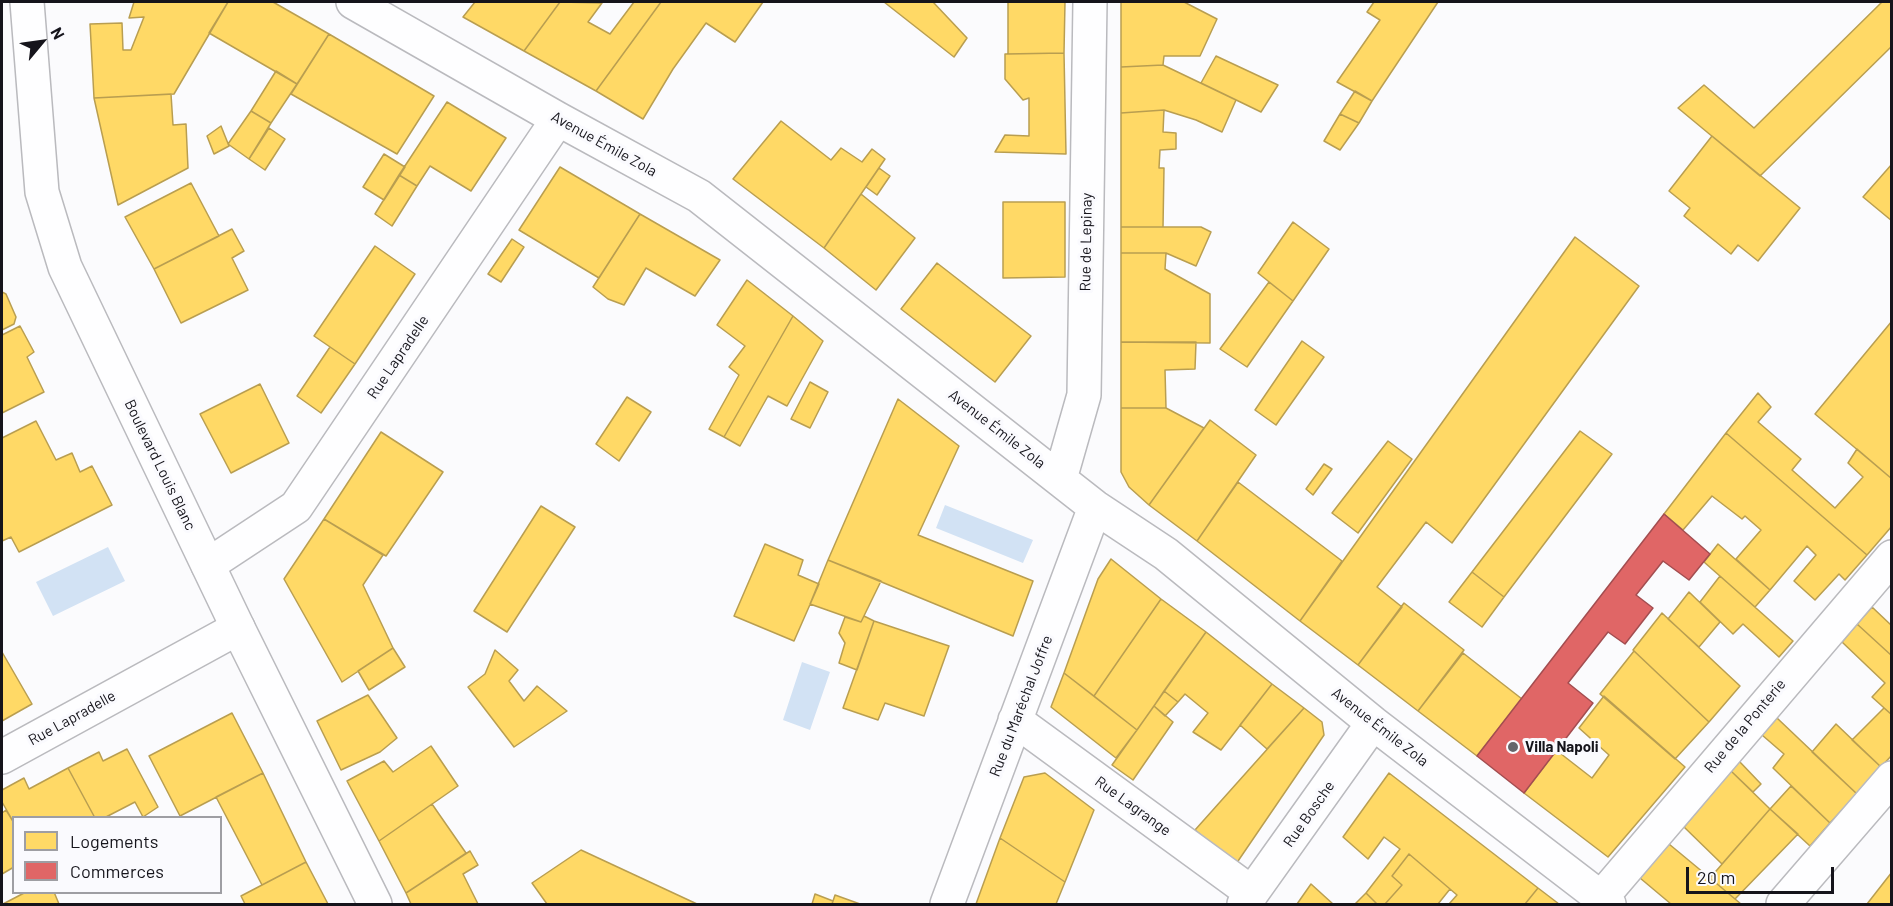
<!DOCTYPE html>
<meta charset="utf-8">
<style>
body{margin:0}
#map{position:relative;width:1893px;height:906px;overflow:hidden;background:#fbfbfd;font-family:Barlow,sans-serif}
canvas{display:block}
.frame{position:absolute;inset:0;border:3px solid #15141b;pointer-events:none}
.legend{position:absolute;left:12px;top:816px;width:210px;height:78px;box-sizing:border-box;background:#fafafe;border:2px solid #9e9ea3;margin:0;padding:8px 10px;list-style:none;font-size:18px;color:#15141b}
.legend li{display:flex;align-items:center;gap:12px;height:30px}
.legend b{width:30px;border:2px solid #9e9ea3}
.north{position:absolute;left:12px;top:12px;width:60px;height:60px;-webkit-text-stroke:4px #fafafe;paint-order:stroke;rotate:61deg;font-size:16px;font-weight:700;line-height:24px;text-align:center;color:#15141b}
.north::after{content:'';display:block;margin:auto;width:21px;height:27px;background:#15141b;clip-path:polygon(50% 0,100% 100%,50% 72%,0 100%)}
.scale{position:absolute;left:1686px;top:867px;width:148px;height:27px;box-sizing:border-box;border:3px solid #15141b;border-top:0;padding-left:8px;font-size:18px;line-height:21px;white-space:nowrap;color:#15141b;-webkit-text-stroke:4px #fafafe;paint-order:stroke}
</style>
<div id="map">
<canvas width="1893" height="906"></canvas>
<div class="frame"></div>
<ul class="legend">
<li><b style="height:16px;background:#ffd966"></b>Logements</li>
<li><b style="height:16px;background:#e06666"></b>Commerces</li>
</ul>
<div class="north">N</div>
<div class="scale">20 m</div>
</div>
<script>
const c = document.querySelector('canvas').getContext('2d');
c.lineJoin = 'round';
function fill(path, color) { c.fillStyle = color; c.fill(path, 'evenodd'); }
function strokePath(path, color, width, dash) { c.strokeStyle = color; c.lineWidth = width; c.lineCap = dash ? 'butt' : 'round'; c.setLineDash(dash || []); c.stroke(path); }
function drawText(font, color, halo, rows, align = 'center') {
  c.font = font + ' Barlow,sans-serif'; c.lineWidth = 6; c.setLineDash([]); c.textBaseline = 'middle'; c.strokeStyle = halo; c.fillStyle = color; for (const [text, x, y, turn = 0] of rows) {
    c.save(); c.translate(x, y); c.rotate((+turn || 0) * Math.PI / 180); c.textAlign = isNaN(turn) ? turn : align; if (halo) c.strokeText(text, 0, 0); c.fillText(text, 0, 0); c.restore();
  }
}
fill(new Path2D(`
 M 945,505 L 1033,540 L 1023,563 L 936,528 Z
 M 108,547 L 125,581 L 53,616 L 36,582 Z
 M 802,662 L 830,672 L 810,730 L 783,720 Z`), '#d2e2f4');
const homes = new Path2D(`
 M 134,2 L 228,2 L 174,94 L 94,98 L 90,24 L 122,23 L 123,50 L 131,50 L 144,17 L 129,18 Z
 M 228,2 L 273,2 L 329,34 L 297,84 L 209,33 Z
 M 475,2 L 560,2 L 524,51 L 463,17 Z
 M 560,2 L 602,3 L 588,22 L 610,34 L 634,2 L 661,2 L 596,91 L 524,51 Z
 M 661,2 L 763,2 L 735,42 L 706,23 L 673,69 L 643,119 L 596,91 Z
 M 884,2 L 933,2 L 967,38 L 954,57 Z
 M 1008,2 L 1065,2 L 1064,53 L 1008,54 Z
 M 1121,2 L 1184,2 L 1217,19 L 1200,56 L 1164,56 L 1163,65 L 1121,67 Z
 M 1374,2 L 1438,2 L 1372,101 L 1337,82 L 1380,20 L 1367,12 Z
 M 1882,2 L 1892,2 L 1892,46 L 1760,176 L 1678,108 L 1704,85 L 1754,128 Z
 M 329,34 L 434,96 L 397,154 L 291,94 Z
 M 1064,53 L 1066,154 L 995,152 L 1005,135 L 1029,136 L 1029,98 L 1023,100 L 1005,79 L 1005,54 Z
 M 1216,56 L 1278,85 L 1261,112 L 1201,83 Z
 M 1163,65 L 1236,100 L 1222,132 L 1196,120 L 1164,110 L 1121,113 L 1121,67 Z
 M 276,71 L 297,84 L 271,123 L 251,111 Z
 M 1355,91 L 1372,101 L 1359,123 L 1340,114 Z
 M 171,94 L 173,125 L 186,124 L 188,168 L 118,205 L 94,98 Z
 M 447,102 L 506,138 L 471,191 L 430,166 L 417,186 L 399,175 Z
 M 1164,110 L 1163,132 L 1176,133 L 1176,149 L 1160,150 L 1159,168 L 1164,168 L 1163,227 L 1121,227 L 1121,113 Z
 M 251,111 L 271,123 L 249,159 L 228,144 Z
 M 1340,114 L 1359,123 L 1340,150 L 1324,141 Z
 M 781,121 L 831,160 L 841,148 L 862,162 L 872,149 L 885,159 L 824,248 L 733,179 Z
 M 221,126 L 229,146 L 214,154 L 207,136 Z
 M 269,128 L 285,139 L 265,170 L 249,159 Z
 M 1712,136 L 1800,208 L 1758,261 L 1738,245 L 1731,254 L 1684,216 L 1690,208 L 1669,191 Z
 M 384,154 L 405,167 L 384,200 L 363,187 Z
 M 1892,164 L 1892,221 L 1863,197 Z
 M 560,167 L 640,214 L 599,278 L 519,230 Z
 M 879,168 L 890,176 L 877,195 L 866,187 Z
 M 399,175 L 417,186 L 392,226 L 375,214 Z
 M 191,183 L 219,236 L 154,269 L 125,217 Z
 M 861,194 L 915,238 L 876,290 L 824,248 Z
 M 1003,202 L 1065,202 L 1065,277 L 1003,278 Z
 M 640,214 L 720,260 L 695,296 L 646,268 L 624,305 L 608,299 L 593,287 Z
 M 1293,222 L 1329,249 L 1293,301 L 1258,273 Z
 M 1121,227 L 1201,227 L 1211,232 L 1196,266 L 1166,253 L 1121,253 Z
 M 232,229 L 244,251 L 232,258 L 248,290 L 181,323 L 154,269 Z
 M 1575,237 L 1639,286 L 1452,543 L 1426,522 L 1377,587 L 1402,607 L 1358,665 L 1300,621 Z
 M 512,239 L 524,247 L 501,282 L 488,274 Z
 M 375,246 L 415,274 L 355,364 L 314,336 Z
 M 1121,253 L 1166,253 L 1165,269 L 1210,294 L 1210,343 L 1121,342 Z
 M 937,263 L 1031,336 L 995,382 L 901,309 Z
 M 747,280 L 793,316 L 724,437 L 709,429 L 739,375 L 729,367 L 745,346 L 717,325 Z
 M 1269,282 L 1293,301 L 1247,367 L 1220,349 Z
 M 2,292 L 6,294 L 16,317 L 14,324 L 2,330 Z
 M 793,316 L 823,341 L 787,406 L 768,396 L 740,446 L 724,437 Z
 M 1892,321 L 1892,479 L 1815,414 Z
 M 20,326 L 34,352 L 27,357 L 44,392 L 2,413 L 2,335 Z
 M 1302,341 L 1324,357 L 1276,425 L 1255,410 Z
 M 1121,342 L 1196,342 L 1195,369 L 1165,370 L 1166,408 L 1121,408 Z
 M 330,347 L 355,364 L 321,413 L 297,396 Z
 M 810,382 L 828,392 L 810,428 L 791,419 Z
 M 260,384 L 289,443 L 231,473 L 200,414 Z
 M 1758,393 L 1771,407 L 1758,422 L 1801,459 L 1792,470 L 1835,508 L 1863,477 L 1848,463 L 1857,449 L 1892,479 L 1892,526 L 1867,555 L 1726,433 Z
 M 627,397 L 651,412 L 619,461 L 596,444 Z
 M 898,399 L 959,446 L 918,535 L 1033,581 L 1013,636 L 828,560 Z
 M 1121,408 L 1166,408 L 1204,428 L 1149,505 L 1129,487 L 1121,472 Z
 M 1210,420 L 1256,455 L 1197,541 L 1149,505 Z
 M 36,421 L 56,460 L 72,453 L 80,472 L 92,466 L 112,505 L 19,552 L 11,537 L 2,541 L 2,438 Z
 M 1580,431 L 1612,454 L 1504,597 L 1472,572 Z
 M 381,432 L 443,472 L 386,556 L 324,519 Z
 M 1726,433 L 1867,555 L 1845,580 L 1839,574 L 1815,600 L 1794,581 L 1816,555 L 1807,546 L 1770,590 L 1736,559 L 1761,530 L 1745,516 L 1742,519 L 1712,496 L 1683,530 L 1664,514 Z
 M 1388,441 L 1412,459 L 1358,533 L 1332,513 Z
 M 1324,464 L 1332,469 L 1313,495 L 1306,489 Z
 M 1238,482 L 1342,561 L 1300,621 L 1197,541 Z
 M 541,506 L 575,527 L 507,632 L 474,611 Z
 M 324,519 L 383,555 L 363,585 L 393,648 L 342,682 L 284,579 Z
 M 765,544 L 803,560 L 798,575 L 819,584 L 794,641 L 734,616 Z
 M 1718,544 L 1770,590 L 1755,607 L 1704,562 Z
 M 1111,559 L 1161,599 L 1094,696 L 1064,673 L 1098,579 Z
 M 828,560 L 881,581 L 861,622 L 810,604 Z
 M 1472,572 L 1504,597 L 1482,627 L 1449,602 Z
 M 1720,576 L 1793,641 L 1779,657 L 1743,624 L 1733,634 L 1700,602 Z
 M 1689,592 L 1720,622 L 1699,647 L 1668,619 Z
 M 1161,599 L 1206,632 L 1137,730 L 1094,696 Z
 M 1404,603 L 1464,650 L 1418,711 L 1358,665 Z
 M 1872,607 L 1892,626 L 1892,656 L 1857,624 Z
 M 1662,613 L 1740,686 L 1709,722 L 1633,650 Z
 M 864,616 L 874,621 L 857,670 L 839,663 L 845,643 L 839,633 L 845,617 L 861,622 Z
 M 874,621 L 949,646 L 924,716 L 885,703 L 878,720 L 843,708 Z
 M 1857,624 L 1892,656 L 1892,715 L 1872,697 L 1885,683 L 1842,642 Z
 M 1206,632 L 1272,684 L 1221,750 L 1193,732 L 1208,713 L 1185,694 L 1178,702 L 1164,691 Z
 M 393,648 L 405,667 L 369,690 L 358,671 Z
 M 495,650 L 518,670 L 509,681 L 524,701 L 537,686 L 567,711 L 514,747 L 468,687 L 485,674 Z
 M 1634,651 L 1709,722 L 1675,759 L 1600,694 Z
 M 2,652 L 32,704 L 2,721 Z
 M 1463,653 L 1522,699 L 1477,756 L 1418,711 Z
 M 1064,673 L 1137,730 L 1116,758 L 1051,707 Z
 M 1272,684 L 1304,708 L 1267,749 L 1240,725 Z
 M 1164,691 L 1178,702 L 1165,716 L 1154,706 Z
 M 368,695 L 397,738 L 380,752 L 341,770 L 317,721 Z
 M 1604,696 L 1685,767 L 1608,857 L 1524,793 L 1556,750 L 1592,778 L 1609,755 L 1579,728 Z
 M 1154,706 L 1173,722 L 1133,780 L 1112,765 Z
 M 1304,708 L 1322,722 L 1324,735 L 1236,864 L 1195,830 Z
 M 1884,708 L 1892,715 L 1892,755 L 1881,767 L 1852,740 Z
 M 232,713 L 263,773 L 180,816 L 149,756 Z
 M 1777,718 L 1857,794 L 1830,823 L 1773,768 L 1784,754 L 1762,735 Z
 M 1836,724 L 1881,767 L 1857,794 L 1812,752 Z
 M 431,746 L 458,786 L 379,841 L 347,781 L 384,761 L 393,772 Z
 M 127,749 L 158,807 L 143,817 L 135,802 L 104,818 L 95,818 L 68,768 L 99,752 L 103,761 Z
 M 1739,761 L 1761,784 L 1753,792 L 1731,771 Z
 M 68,768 L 95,818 L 14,818 L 14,823 L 2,802 L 2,790 L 24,778 L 29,789 Z
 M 1731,771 L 1770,809 L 1722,864 L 1684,827 Z
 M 263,773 L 306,862 L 262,885 L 216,797 Z
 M 1045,773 L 1094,810 L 1065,882 L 1000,838 L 1024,777 Z
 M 1389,773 L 1538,888 L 1525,904 L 1449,904 L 1457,895 L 1409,854 L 1392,876 L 1402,885 L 1385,904 L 1377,904 L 1366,893 L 1400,849 L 1384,837 L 1368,859 L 1343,837 Z
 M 1791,786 L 1830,823 L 1810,846 L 1770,809 Z
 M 432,804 L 466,853 L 406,893 L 379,841 Z
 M 1770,809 L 1798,834 L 1735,899 L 1710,878 Z
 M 6,810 L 14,823 L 14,867 L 2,874 L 2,813 Z
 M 1000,838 L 1065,882 L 1056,904 L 976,904 Z
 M 1669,844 L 1710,878 L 1741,904 L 1671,904 L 1640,878 Z
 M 581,850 L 697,904 L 547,904 L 532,883 Z
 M 470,851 L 478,865 L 463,874 L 478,904 L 411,904 L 406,893 Z
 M 1409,854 L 1450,889 L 1438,904 L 1385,904 L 1402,885 L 1392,876 Z
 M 306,862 L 328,904 L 245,904 L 241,896 Z
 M 1892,872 L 1892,904 L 1867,904 Z
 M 1311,884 L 1333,904 L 1297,904 Z
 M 1538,888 L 1559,904 L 1525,904 Z
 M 26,892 L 54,892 L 59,904 L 3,904 Z
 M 1366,893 L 1377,904 L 1355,904 Z
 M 815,894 L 833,901 L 832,904 L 812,904 Z
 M 835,895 L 860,904 L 832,904 Z`);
fill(homes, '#ffd966');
strokePath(homes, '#b99e50', 1.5);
const shops = new Path2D(`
 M 1664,514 L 1710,554 L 1689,580 L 1663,561 L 1636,595 L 1653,608 L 1625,644 L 1608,632 L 1568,683 L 1593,703 L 1524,793 L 1477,756 Z`);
fill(shops, '#e06666');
strokePath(shops, '#a34d50', 1.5);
const minor = new Path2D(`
 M 353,2 L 558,119 L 699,196 L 1095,507 L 1166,554 L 1373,723 L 1609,904
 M 1060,479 L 1084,395 L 1090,2
 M 208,565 L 296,507 L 558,119
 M 1015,720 L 1252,893
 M 2,757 L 238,628
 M 1601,898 L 1892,557
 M 947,904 L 1095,507
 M 1244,904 L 1373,723
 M 1783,904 L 1892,778`);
const major = new Path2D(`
 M 27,2 L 42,192 L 65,267 L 238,628 L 375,904`);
strokePath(minor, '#bababe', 36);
strokePath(major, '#bababe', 36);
strokePath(minor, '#fefeff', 33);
strokePath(major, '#fefeff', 33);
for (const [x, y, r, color] of [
 [1513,747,6,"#66656a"]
]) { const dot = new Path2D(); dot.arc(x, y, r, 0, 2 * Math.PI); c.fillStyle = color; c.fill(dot); strokePath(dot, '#fafafe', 2); }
drawText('15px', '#15141b', '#fafafe', [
 ["Avenue Émile Zola",604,144,29],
 ["Rue de Lepinay",1086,242,-89],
 ["Rue Lapradelle",398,357,-56],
 ["Avenue Émile Zola",997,429,38],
 ["Boulevard Louis Blanc",160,465,64],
 ["Rue du Maréchal Joffre",1021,706,-69],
 ["Rue Lapradelle",72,718,-29],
 ["Rue de la Ponterie",1745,726,-50],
 ["Avenue Émile Zola",1380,727,38],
 ["Rue Lagrange",1133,806,36],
 ["Rue Bosche",1309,814,-55]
]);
drawText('bold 15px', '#15141b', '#fafafe', [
 ["Villa Napoli",1525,747]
], 'left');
</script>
